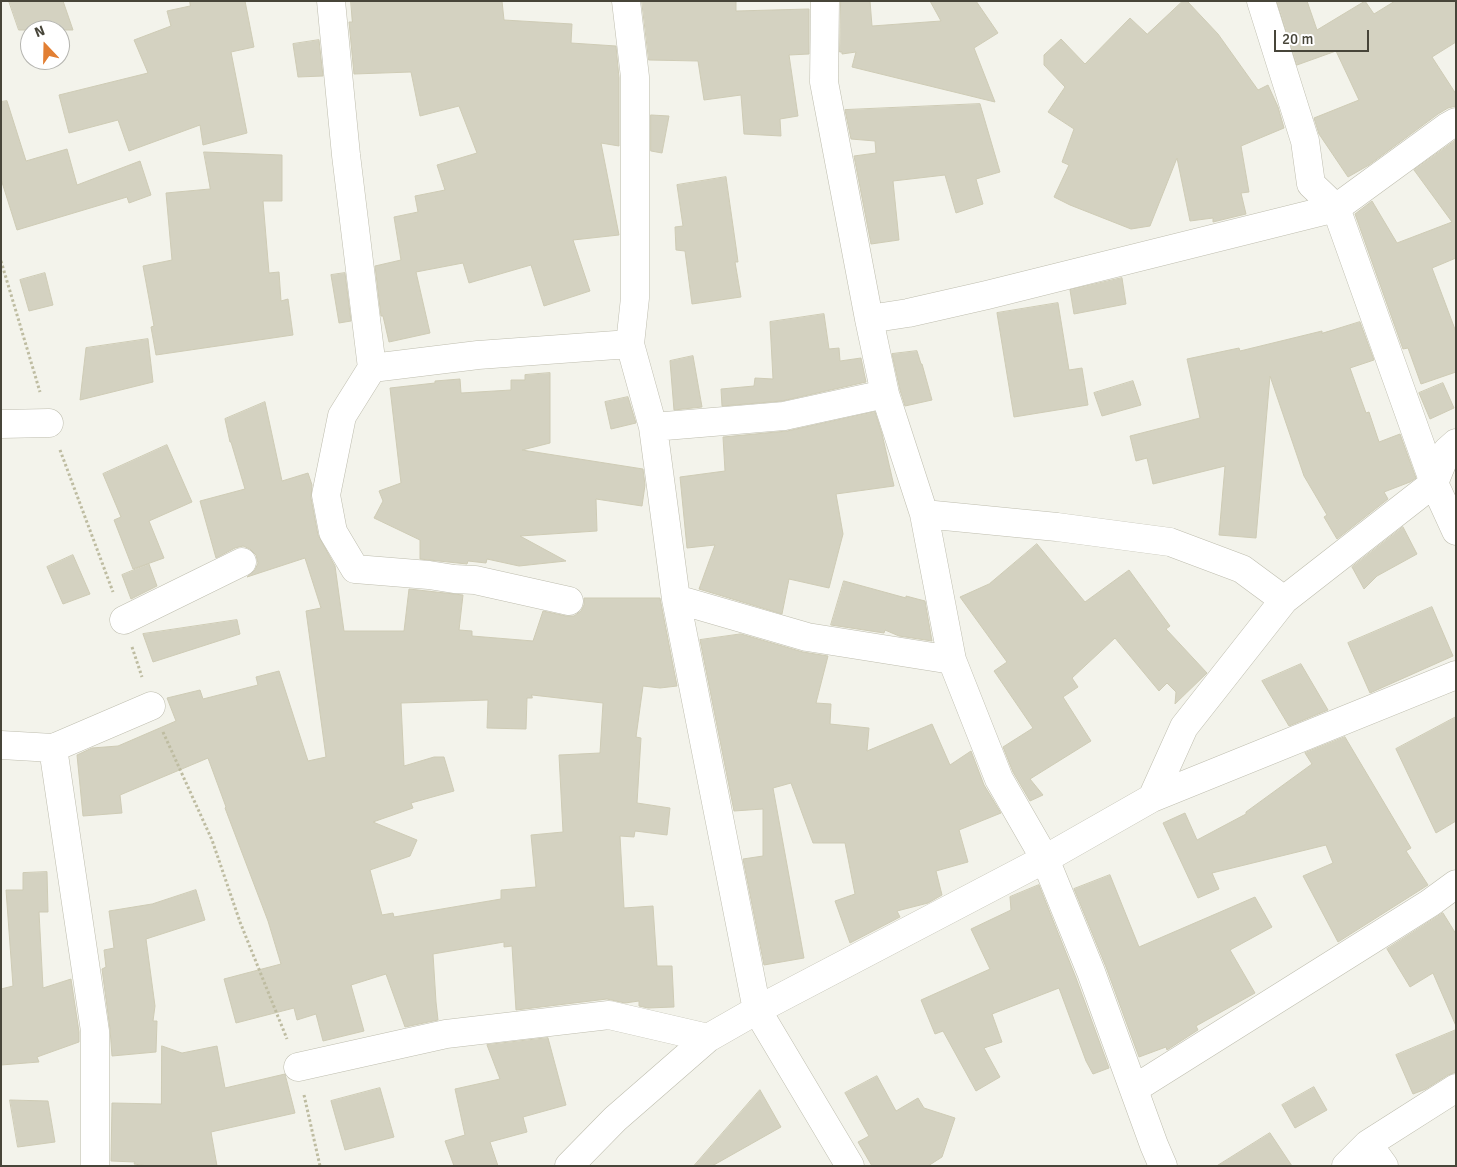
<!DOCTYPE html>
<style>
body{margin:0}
#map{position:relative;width:1457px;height:1167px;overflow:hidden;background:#f3f3eb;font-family:Signika,sans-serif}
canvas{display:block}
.frame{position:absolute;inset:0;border:2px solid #474539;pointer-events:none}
.north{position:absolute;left:20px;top:20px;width:50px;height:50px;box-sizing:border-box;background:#fff;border:1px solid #b5b5b0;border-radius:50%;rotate:339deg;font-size:14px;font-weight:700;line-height:20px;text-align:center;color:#474539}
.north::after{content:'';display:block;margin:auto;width:18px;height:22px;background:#e27f33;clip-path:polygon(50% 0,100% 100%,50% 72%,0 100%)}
.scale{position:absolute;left:1274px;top:30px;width:95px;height:22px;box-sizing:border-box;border:2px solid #474539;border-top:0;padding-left:6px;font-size:15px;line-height:18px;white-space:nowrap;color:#474539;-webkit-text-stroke:4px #fff;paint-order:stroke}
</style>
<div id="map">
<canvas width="1457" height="1167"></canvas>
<div class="frame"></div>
<div class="north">N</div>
<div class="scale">20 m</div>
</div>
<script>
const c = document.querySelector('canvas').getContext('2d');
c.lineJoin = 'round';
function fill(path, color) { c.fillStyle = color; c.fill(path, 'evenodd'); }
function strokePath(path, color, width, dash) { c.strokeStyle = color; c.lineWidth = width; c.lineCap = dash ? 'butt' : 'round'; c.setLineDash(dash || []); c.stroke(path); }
const building = new Path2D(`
 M 9,1 L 63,1 L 73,30 L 19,30 Z
 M 190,1 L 245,1 L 254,47 L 231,52 L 247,133 L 203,145 L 200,125 L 129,151 L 118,120 L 69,133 L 59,95 L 148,73 L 134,40 L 171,26 L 167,11 L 190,6 Z
 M 351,1 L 502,1 L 504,20 L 572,24 L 571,43 L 616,46 L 619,78 L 619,146 L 601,143 L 619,235 L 573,240 L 590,291 L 544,306 L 531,265 L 469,283 L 463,263 L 416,272 L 430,333 L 389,342 L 383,316 L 381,316 L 375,266 L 401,260 L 394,217 L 418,212 L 415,196 L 445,190 L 437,165 L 477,153 L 459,106 L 420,116 L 411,72 L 354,74 L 349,22 L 352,22 Z
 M 642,1 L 736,1 L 736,11 L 809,9 L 809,54 L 789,55 L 798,116 L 780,119 L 781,136 L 744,134 L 741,95 L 704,100 L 698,61 L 649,60 Z
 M 841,1 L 870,1 L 872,26 L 941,21 L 930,1 L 976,1 L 998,33 L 974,48 L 995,102 L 852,67 L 856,52 L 842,54 L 842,52 L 840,52 Z
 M 1183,1 L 1187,1 L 1218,34 L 1258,90 L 1268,85 L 1278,107 L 1284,128 L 1241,146 L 1249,192 L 1241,193 L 1246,214 L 1213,222 L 1213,218 L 1190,221 L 1177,158 L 1150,226 L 1131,229 L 1070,205 L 1054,197 L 1069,165 L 1062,162 L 1074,129 L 1048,112 L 1065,87 L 1044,65 L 1044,55 L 1061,39 L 1085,64 L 1130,18 L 1147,34 Z
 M 1277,1 L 1307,1 L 1317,30 L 1365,1 L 1374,14 L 1395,1 L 1456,1 L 1456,42 L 1432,57 L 1456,94 L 1456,106 L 1448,108 L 1438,114 L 1369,165 L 1348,177 L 1319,134 L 1314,118 L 1359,100 L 1336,51 L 1297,65 Z
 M 319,40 L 323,76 L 298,77 L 293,44 Z
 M 7,101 L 26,161 L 67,149 L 77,185 L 140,161 L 151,195 L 129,203 L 127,197 L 17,230 L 1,179 L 1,102 Z
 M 980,104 L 1000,172 L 976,179 L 983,204 L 956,213 L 945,175 L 893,181 L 899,240 L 871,244 L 854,156 L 876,153 L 875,141 L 851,139 L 845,110 Z
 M 651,115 L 669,116 L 662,153 L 651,151 Z
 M 1456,140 L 1456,258 L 1432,268 L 1456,332 L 1456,372 L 1421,384 L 1408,348 L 1403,349 L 1355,214 L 1372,201 L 1397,243 L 1452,222 L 1414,170 Z
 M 204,152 L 282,155 L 282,201 L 263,201 L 269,273 L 279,272 L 281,301 L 288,299 L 293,335 L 156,355 L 151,327 L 154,326 L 143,266 L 172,260 L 166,193 L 210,189 Z
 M 726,177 L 736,247 L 738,262 L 735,262 L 741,297 L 692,304 L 685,251 L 676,250 L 675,227 L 683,226 L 677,185 Z
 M 45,273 L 53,305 L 29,311 L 20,280 Z
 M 345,273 L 351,321 L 339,323 L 331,275 Z
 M 1122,278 L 1126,304 L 1074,314 L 1070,290 Z
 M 1058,303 L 1069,370 L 1082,368 L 1088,405 L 1014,417 L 997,313 Z
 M 824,314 L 829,349 L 839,348 L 840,361 L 861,358 L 866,382 L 782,401 L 722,406 L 721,389 L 754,386 L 755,378 L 773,379 L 770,322 Z
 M 1360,322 L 1374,360 L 1350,368 L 1366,413 L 1369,412 L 1379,442 L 1400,434 L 1416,478 L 1410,482 L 1384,492 L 1388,499 L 1337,539 L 1324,517 L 1327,515 L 1304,476 L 1270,376 L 1256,538 L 1219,535 L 1225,466 L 1153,484 L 1147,458 L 1136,461 L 1130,436 L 1200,418 L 1187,359 L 1239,348 L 1240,351 L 1322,331 L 1322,333 Z
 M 148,339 L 153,382 L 80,400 L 86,348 Z
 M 917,351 L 921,364 L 922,364 L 932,400 L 905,406 L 900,390 L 892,354 Z
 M 693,356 L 702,407 L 674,410 L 670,361 Z
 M 550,373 L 550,443 L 522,450 L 643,469 L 645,485 L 642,506 L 596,499 L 597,531 L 520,536 L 566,561 L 519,566 L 487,559 L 486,563 L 468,561 L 467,564 L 420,559 L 420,540 L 374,518 L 383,501 L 379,491 L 401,483 L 390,388 L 435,383 L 435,381 L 460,379 L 461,393 L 511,390 L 511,380 L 525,380 L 525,375 Z
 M 1133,381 L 1141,405 L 1102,416 L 1094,393 Z
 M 1443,383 L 1454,408 L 1430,419 L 1419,393 Z
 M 628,397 L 636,423 L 611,429 L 605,402 Z
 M 265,402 L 282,481 L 308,473 L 312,485 L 311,498 L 318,535 L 335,566 L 344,631 L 404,631 L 409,589 L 463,595 L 459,630 L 472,631 L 472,636 L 533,641 L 543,611 L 566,616 L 574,616 L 581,611 L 584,605 L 584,598 L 660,598 L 677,686 L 660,688 L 643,686 L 636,737 L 641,738 L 637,803 L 670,808 L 667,835 L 635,831 L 634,837 L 620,836 L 624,908 L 653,906 L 657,966 L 672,966 L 674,1007 L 648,1008 L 639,1006 L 639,1001 L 625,1003 L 607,999 L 516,1010 L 512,946 L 504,947 L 504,942 L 433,954 L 436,1002 L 438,1020 L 405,1027 L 386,974 L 351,985 L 364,1031 L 323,1041 L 316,1014 L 297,1020 L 294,1008 L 236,1023 L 224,979 L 281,964 L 268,921 L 225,808 L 226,807 L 208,758 L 120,795 L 122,813 L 83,816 L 77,755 L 92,748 L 118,746 L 176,721 L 167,698 L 200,690 L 203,699 L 258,685 L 256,677 L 279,671 L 308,761 L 326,757 L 306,611 L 321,608 L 305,558 L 247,577 L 255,570 L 258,563 L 256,555 L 250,549 L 243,546 L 235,548 L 216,558 L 200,501 L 245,489 L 231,442 L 230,442 L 225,419 ZM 532,695 L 603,703 L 600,753 L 559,755 L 563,832 L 531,835 L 536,887 L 501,890 L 501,899 L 394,917 L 393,913 L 382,915 L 370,870 L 410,856 L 417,840 L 373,822 L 413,808 L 411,803 L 454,791 L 444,757 L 434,757 L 404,766 L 401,703 L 488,700 L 487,728 L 526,729 L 527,698 L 532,698 Z
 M 875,412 L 882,434 L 894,486 L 836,494 L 843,534 L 829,588 L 789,579 L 782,614 L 699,589 L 715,545 L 687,548 L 680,477 L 725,471 L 723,437 L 787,431 Z
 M 167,445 L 192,502 L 149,521 L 164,558 L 133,569 L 114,520 L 121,517 L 103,474 Z
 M 1403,527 L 1417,554 L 1377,576 L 1364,589 L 1352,567 Z
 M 1037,544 L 1085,602 L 1129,570 L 1170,626 L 1166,629 L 1207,673 L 1175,704 L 1176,692 L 1167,683 L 1159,691 L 1115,638 L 1072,678 L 1078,687 L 1063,697 L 1091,741 L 1030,779 L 1043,795 L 1030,801 L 1013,772 L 1003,747 L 1033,728 L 994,671 L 1007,662 L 960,597 L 989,584 Z
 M 73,555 L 90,594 L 63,604 L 47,567 Z
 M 149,564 L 157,586 L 131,599 L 122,575 Z
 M 844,581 L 906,598 L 906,596 L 925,601 L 932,641 L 899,636 L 885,630 L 884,633 L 831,625 Z
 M 1432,607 L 1453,656 L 1370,693 L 1348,643 Z
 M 237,620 L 240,634 L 153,662 L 143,634 Z
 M 741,634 L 803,652 L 828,656 L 816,703 L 831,704 L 830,724 L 869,728 L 867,751 L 932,724 L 950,765 L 971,751 L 984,785 L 1001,813 L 959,830 L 968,862 L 936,871 L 942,895 L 928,903 L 897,911 L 900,917 L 850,943 L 835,901 L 855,894 L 845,843 L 813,843 L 791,783 L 773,788 L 804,958 L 764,965 L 743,859 L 763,856 L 763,809 L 734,811 L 700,640 Z
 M 1301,664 L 1328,710 L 1289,726 L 1262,681 Z
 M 1456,717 L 1456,821 L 1436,833 L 1396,749 Z
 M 1345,737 L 1411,848 L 1406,851 L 1428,885 L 1338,942 L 1303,876 L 1333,863 L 1326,845 L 1212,873 L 1219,889 L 1198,898 L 1163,823 L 1185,813 L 1197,840 L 1246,814 L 1246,812 L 1312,764 L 1305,753 Z
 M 47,872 L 48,912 L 39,912 L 43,988 L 71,979 L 79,1032 L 79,1042 L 37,1057 L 39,1062 L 1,1065 L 1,989 L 13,986 L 6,890 L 23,890 L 23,873 Z
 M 1110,875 L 1139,947 L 1255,897 L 1272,927 L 1230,950 L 1255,993 L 1196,1026 L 1198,1030 L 1167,1050 L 1166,1047 L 1139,1057 L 1106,967 L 1074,889 Z
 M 1039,885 L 1076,978 L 1109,1068 L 1093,1074 L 1086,1061 L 1059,988 L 992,1014 L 1002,1042 L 984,1048 L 1000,1077 L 976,1091 L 943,1031 L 935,1034 L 921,1000 L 990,969 L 971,929 L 1011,910 L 1010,897 Z
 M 196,890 L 205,920 L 146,939 L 155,1006 L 153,1021 L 157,1021 L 156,1052 L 112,1056 L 110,1029 L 102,969 L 106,967 L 104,950 L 114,948 L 109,911 L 152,904 Z
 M 1443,913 L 1456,934 L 1456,1026 L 1433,973 L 1410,987 L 1387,949 Z
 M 1456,1030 L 1456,1072 L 1448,1075 L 1426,1089 L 1413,1094 L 1396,1055 Z
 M 548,1038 L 566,1105 L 523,1117 L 527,1132 L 490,1142 L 498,1166 L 454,1166 L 445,1141 L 465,1135 L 455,1089 L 500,1079 L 487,1045 Z
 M 162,1046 L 182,1053 L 217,1046 L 225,1088 L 285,1074 L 295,1113 L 211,1132 L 217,1166 L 148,1166 L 134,1164 L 135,1162 L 111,1161 L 112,1103 L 161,1104 Z
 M 877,1076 L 896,1111 L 918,1098 L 924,1108 L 955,1118 L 942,1157 L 928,1166 L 872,1166 L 858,1142 L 869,1136 L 845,1093 Z
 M 1314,1087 L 1327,1110 L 1295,1128 L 1282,1105 Z
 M 380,1088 L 394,1137 L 345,1150 L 331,1101 Z
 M 760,1090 L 781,1127 L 712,1166 L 694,1166 Z
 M 10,1100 L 48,1101 L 55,1142 L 18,1147 Z
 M 1270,1133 L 1292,1166 L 1217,1166 Z`);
fill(building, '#d4d2c1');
strokePath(building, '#cecbb5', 1);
const street = new Path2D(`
 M 331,1 L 346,155 L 372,368 L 342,416 L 326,495 L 333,532 L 355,569 L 429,575 L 454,579 L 475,580 L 569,601
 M 626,1 L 635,77 L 635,298 L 630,344 L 653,427 L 676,599 L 757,1010 L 850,1166
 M 825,1 L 824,82 L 869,319 L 885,394 L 924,514 L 952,660 L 999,779 L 1045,859 L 1091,972 L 1154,1145 L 1163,1166
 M 1261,1 L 1305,141 L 1311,184 L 1336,208 L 1434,483 L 1456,531
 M 869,319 L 908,313 L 987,295 L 1336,208 L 1447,127 L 1456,122
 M 372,368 L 478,355 L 630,344
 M 1,424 L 49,423
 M 653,427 L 784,416 L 885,394
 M 924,514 L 1057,527 L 1170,542 L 1242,569 L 1284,600
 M 676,599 L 807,637 L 952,660
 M 124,620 L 242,562
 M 1,745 L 53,748 L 151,706
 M 53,748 L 95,1031 L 95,1166
 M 1152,798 L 1184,727 L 1284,600 L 1434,483 L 1447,451 L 1456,443
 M 298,1067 L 446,1034 L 609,1015 L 708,1038
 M 1134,1089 L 1430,903 L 1456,884
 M 1368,1144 L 1384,1166
 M 569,1166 L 615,1119 L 708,1038 L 757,1010 L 1045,859 L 1152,798 L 1456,675
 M 1346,1166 L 1368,1144 L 1456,1088`);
strokePath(street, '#bebdae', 29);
strokePath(new Path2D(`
 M 1,261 L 40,392
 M 60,450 L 113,592
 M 132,647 L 142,677
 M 163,732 L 212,840 L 240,922 L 287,1039
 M 304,1095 L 320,1166`), '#bebca1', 3, [2.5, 2.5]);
strokePath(street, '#fff', 28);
</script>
